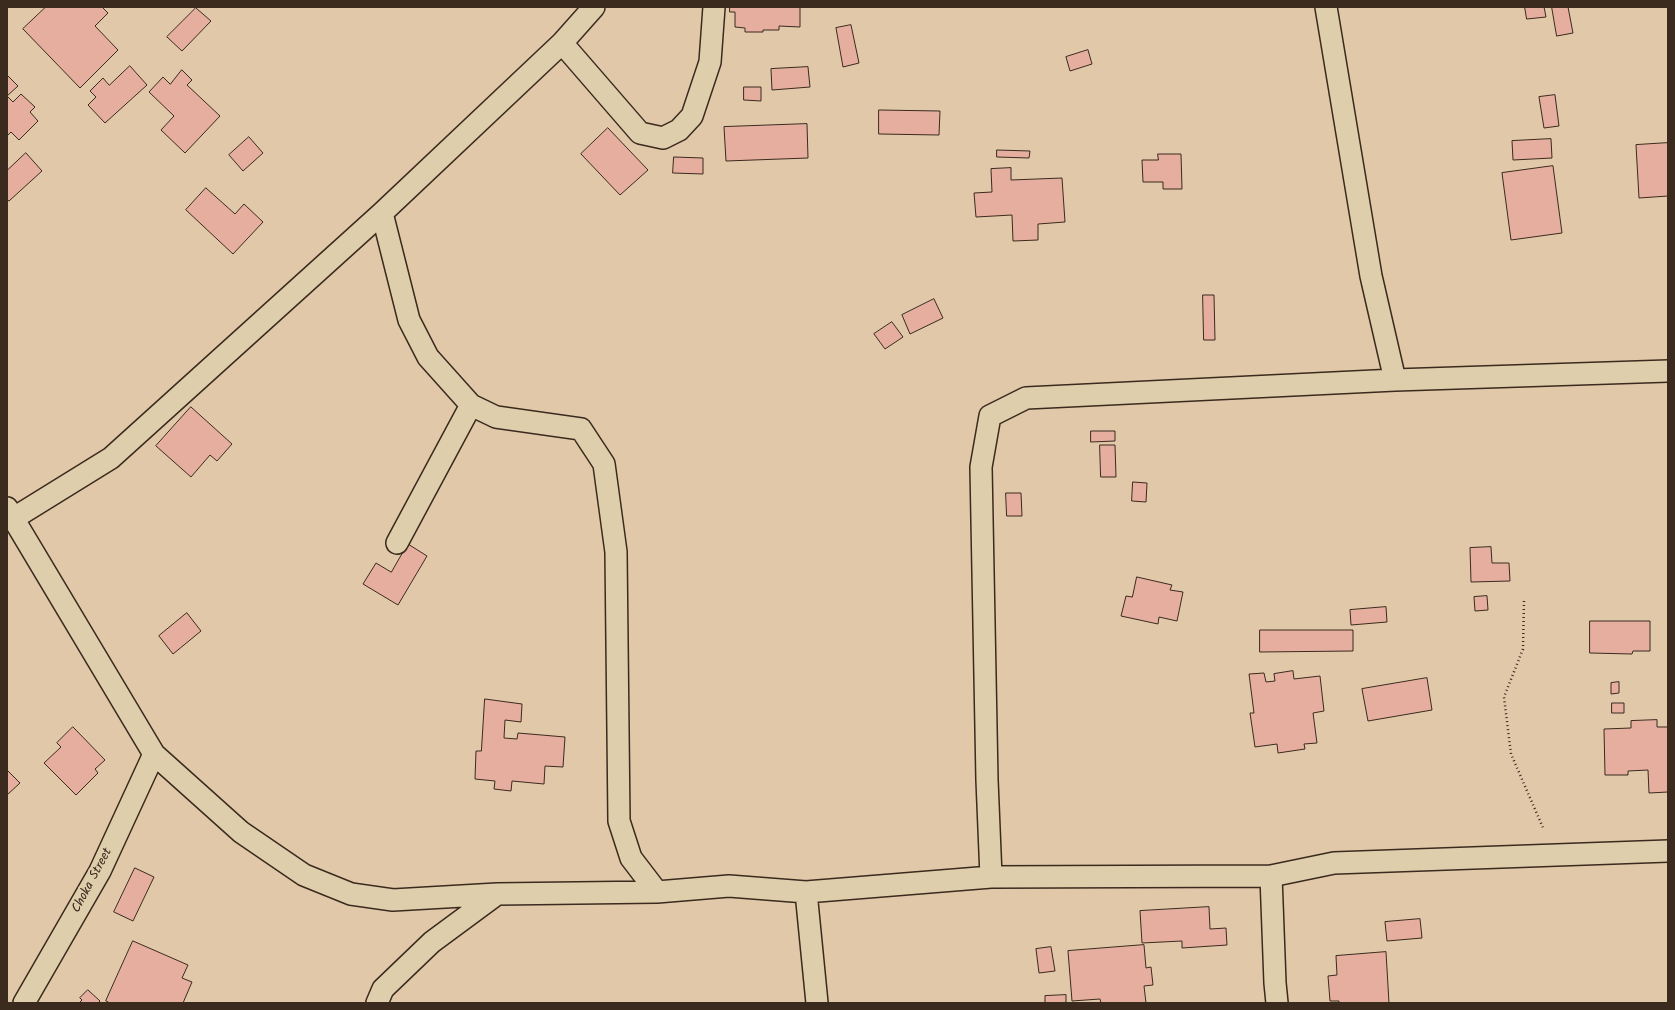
<!DOCTYPE html>
<style>
body{margin:0}
#map{position:relative;width:1675px;height:1010px;overflow:hidden;background:#e0c8a9;font-family:Kalam,sans-serif}
canvas{display:block}
.frame{position:absolute;inset:0;border:8px solid #3b2a1e;pointer-events:none}
</style>
<div id="map">
<canvas width="1675" height="1010"></canvas>
<div class="frame"></div>
</div>
<script>
const c = document.querySelector('canvas').getContext('2d');
c.lineJoin = 'round';
function fill(path, color) { c.fillStyle = color; c.fill(path, 'evenodd'); }
function strokePath(path, color, width, dash) { c.strokeStyle = color; c.lineWidth = width; c.lineCap = dash ? 'butt' : 'round'; c.setLineDash(dash || []); c.stroke(path); }
function drawText(font, color, halo, rows, align = 'center') {
  c.font = font + ' Kalam,sans-serif'; c.lineWidth = 4; c.setLineDash([]); c.textBaseline = 'middle'; c.strokeStyle = halo; c.fillStyle = color; for (const [text, x, y, turn = 0] of rows) {
    c.save(); c.translate(x, y); c.rotate((+turn || 0) * Math.PI / 180); c.textAlign = isNaN(turn) ? turn : align; if (halo) c.strokeText(text, 0, 0); c.fillText(text, 0, 0); c.restore();
  }
}
const building = new Path2D(`
 M 46,7 L 102,7 L 108,13 L 95,26 L 118,50 L 80,88 L 23,29 Z
 M 730,7 L 800,7 L 800,27 L 779,26 L 779,30 L 763,30 L 763,32 L 745,32 L 745,28 L 735,27 L 735,12 L 730,12 Z
 M 1525,7 L 1544,7 L 1546,17 L 1527,19 Z
 M 1552,7 L 1568,7 L 1573,33 L 1557,36 Z
 M 196,8 L 211,21 L 182,51 L 167,37 Z
 M 851,25 L 859,63 L 843,67 L 836,28 Z
 M 1088,50 L 1092,64 L 1070,71 L 1066,57 Z
 M 130,66 L 147,85 L 105,123 L 88,105 L 96,97 L 90,91 L 103,78 L 109,85 Z
 M 808,67 L 810,87 L 772,90 L 771,69 Z
 M 182,70 L 192,80 L 187,85 L 220,116 L 185,153 L 161,130 L 174,116 L 149,92 L 163,77 L 170,84 Z
 M 7,75 L 18,86 L 7,96 L 13,102 L 21,94 L 35,107 L 30,112 L 38,121 L 19,140 L 11,132 L 7,136 Z
 M 744,87 L 761,87 L 761,101 L 744,100 Z
 M 1555,95 L 1559,126 L 1544,128 L 1539,97 Z
 M 879,110 L 940,111 L 939,135 L 879,134 Z
 M 807,124 L 808,158 L 726,161 L 724,127 Z
 M 608,128 L 648,170 L 620,195 L 581,154 Z
 M 249,137 L 263,153 L 243,171 L 229,155 Z
 M 1551,139 L 1552,158 L 1513,160 L 1512,141 Z
 M 1668,143 L 1668,196 L 1639,198 L 1636,145 Z
 M 997,150 L 1030,151 L 1029,158 L 997,157 Z
 M 26,153 L 42,171 L 9,201 L 7,200 L 7,168 L 8,169 Z
 M 1158,154 L 1181,154 L 1182,189 L 1163,189 L 1163,182 L 1143,182 L 1142,160 L 1158,160 Z
 M 674,157 L 703,158 L 703,174 L 673,173 Z
 M 1553,166 L 1562,233 L 1511,240 L 1502,173 Z
 M 1011,168 L 1011,180 L 1062,178 L 1065,222 L 1038,224 L 1038,240 L 1013,241 L 1012,215 L 976,217 L 974,193 L 992,192 L 991,169 Z
 M 206,188 L 235,214 L 244,204 L 263,222 L 233,254 L 186,210 Z
 M 1203,295 L 1214,295 L 1215,340 L 1204,340 Z
 M 934,299 L 943,318 L 910,334 L 902,315 Z
 M 892,322 L 903,337 L 885,349 L 874,334 Z
 M 191,407 L 232,444 L 217,461 L 210,455 L 191,477 L 156,446 Z
 M 1091,431 L 1115,431 L 1115,441 L 1091,442 Z
 M 1100,445 L 1115,445 L 1116,477 L 1101,477 Z
 M 1133,482 L 1147,483 L 1146,502 L 1132,501 Z
 M 1006,493 L 1021,493 L 1022,516 L 1007,516 Z
 M 408,544 L 427,556 L 398,605 L 363,584 L 376,563 L 391,572 Z
 M 1491,547 L 1492,563 L 1509,563 L 1510,581 L 1471,582 L 1470,548 Z
 M 1137,577 L 1172,585 L 1170,590 L 1183,592 L 1177,621 L 1159,617 L 1158,624 L 1121,616 L 1126,596 L 1132,597 Z
 M 1487,596 L 1488,610 L 1475,611 L 1474,597 Z
 M 1386,607 L 1387,622 L 1351,625 L 1350,610 Z
 M 187,613 L 201,631 L 173,654 L 159,636 Z
 M 1590,621 L 1650,621 L 1650,651 L 1633,651 L 1632,654 L 1590,653 Z
 M 1260,630 L 1353,630 L 1353,651 L 1260,652 Z
 M 1293,671 L 1294,679 L 1320,676 L 1324,711 L 1313,713 L 1317,743 L 1304,744 L 1305,749 L 1278,753 L 1277,744 L 1255,747 L 1250,713 L 1254,713 L 1249,674 L 1264,673 L 1266,682 L 1275,681 L 1274,674 Z
 M 1427,678 L 1432,710 L 1368,721 L 1362,689 Z
 M 1619,682 L 1619,693 L 1611,694 L 1611,683 Z
 M 485,699 L 522,704 L 521,722 L 505,720 L 504,738 L 517,739 L 518,733 L 565,737 L 563,767 L 545,766 L 544,784 L 512,781 L 511,791 L 494,789 L 495,781 L 475,779 L 476,751 L 481,751 Z
 M 1612,703 L 1624,703 L 1624,713 L 1612,713 Z
 M 1657,720 L 1657,727 L 1668,727 L 1668,792 L 1649,793 L 1648,770 L 1628,771 L 1628,775 L 1605,775 L 1604,729 L 1631,728 L 1631,721 Z
 M 73,727 L 105,760 L 95,769 L 98,773 L 76,795 L 44,763 L 61,747 L 57,743 Z
 M 7,770 L 20,783 L 7,795 Z
 M 135,868 L 154,877 L 133,921 L 114,912 Z
 M 1209,907 L 1210,929 L 1226,928 L 1227,945 L 1182,948 L 1182,941 L 1142,943 L 1140,911 Z
 M 1420,919 L 1422,938 L 1387,941 L 1385,922 Z
 M 133,941 L 188,965 L 182,978 L 192,982 L 183,1003 L 110,1003 L 106,1001 Z
 M 1144,945 L 1146,968 L 1151,967 L 1153,985 L 1144,986 L 1146,1003 L 1101,1003 L 1100,999 L 1072,1001 L 1068,951 Z
 M 1051,947 L 1055,971 L 1039,973 L 1036,949 Z
 M 1386,952 L 1389,1003 L 1339,1003 L 1339,1001 L 1330,1001 L 1328,976 L 1337,975 L 1336,956 Z
 M 88,990 L 100,1001 L 98,1003 L 79,1003 L 82,1000 L 80,998 Z
 M 1066,995 L 1066,1003 L 1045,1003 L 1045,996 Z`);
fill(building, '#e6ae9f');
strokePath(building, '#3b2a1e', 1);
const minor = new Path2D(`
 M 1326,7 L 1371,276 L 1395,380
 M 562,43 L 640,133 L 663,138 L 679,130 L 692,116 L 710,62 L 714,7
 M 382,213 L 409,320 L 428,357 L 471,405 L 496,417 L 581,429 L 604,464 L 616,552 L 619,821 L 631,858 L 657,892
 M 7,508 L 154,754 L 241,832 L 304,875 L 351,894 L 393,900 L 497,894 L 657,892 L 729,886 L 806,892 L 991,877 L 1271,876 L 1334,863 L 1668,851
 M 14,518 L 111,458 L 382,213 L 562,43 L 594,7
 M 397,543 L 471,405
 M 1271,876 L 1275,983 L 1277,1003
 M 991,877 L 987,780 L 981,467 L 990,416 L 1026,398 L 1395,380 L 1668,371
 M 806,892 L 817,1003
 M 24,1003 L 100,871 L 154,754
 M 377,1003 L 383,989 L 432,942 L 497,894`);
strokePath(minor, '#3b2a1e', 24);
strokePath(new Path2D(`
 M 1524,601 L 1523,649 L 1504,697 L 1511,754 L 1544,830`), '#3b2a1e', 2.5, [1, 3]);
strokePath(minor, '#dfceab', 21);
drawText('13px', '#3b2a1e', '#dfceab', [
 ["Choka Street",93,881,-62]
]);
</script>
